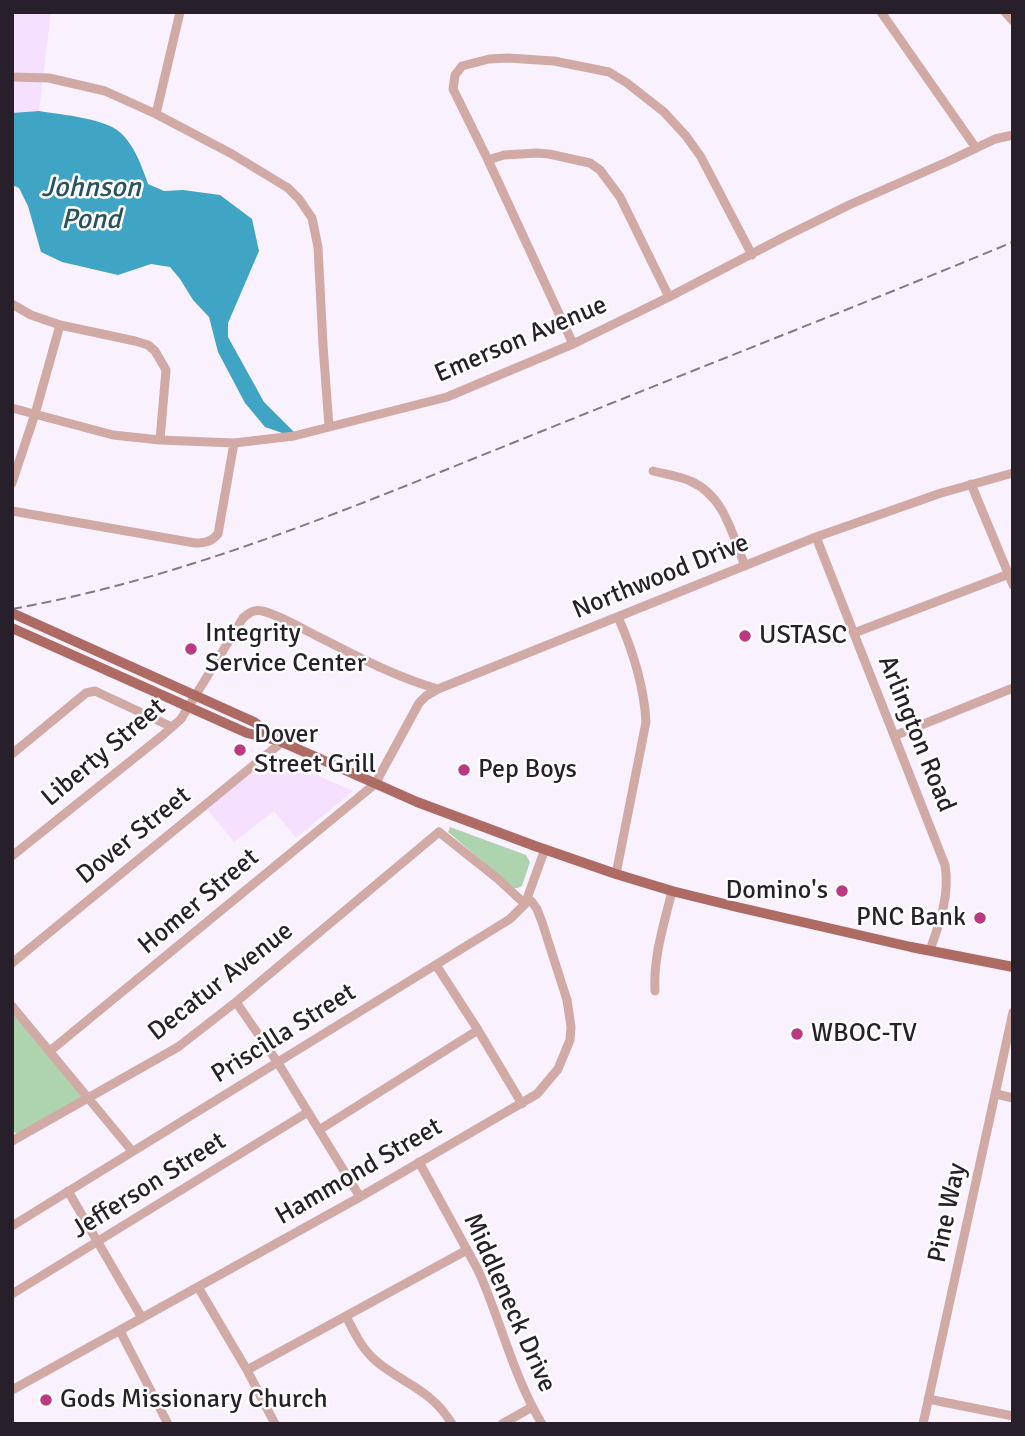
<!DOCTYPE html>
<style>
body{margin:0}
#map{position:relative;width:1025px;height:1436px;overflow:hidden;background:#faf1fe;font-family:Signika,sans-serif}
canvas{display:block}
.frame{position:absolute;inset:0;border:14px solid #271f2a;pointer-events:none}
</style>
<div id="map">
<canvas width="1025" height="1436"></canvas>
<div class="frame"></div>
</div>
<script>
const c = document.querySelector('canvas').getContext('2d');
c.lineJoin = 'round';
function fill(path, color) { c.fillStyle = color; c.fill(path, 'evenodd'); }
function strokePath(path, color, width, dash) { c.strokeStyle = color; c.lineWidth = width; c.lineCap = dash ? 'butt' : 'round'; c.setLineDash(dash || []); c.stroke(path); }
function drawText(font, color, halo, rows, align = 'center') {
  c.font = font + ' Signika,sans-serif'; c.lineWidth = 5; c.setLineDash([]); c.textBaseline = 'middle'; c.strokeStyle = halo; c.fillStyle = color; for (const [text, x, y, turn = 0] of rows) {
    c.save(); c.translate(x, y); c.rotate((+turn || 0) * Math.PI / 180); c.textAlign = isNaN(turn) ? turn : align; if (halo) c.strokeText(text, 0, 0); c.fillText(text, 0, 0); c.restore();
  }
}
fill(new Path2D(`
 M 12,12 L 51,12 L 39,111 L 12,113 Z
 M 273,756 L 353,791 L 296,838 L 274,811 L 234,842 L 207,809 Z`), '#f5e0ff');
fill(new Path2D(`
 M 450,827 L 526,855 L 530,862 L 522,886 L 518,888 L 514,888 L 448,832 Z
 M 19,1013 L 88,1097 L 19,1137 L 12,1129 L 12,1018 Z`), '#aed3af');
fill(new Path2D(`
 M 39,111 C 62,115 108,118 123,135 C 136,149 142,167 148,184 L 164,191 L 183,190 L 220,195 L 252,219 L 259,251 L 228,323 L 228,337 L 264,402 L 294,432 L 285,434 L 265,427 L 245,403 L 218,352 L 209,317 L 193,300 L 180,279 L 170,267 L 151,264 L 118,275 L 62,262 L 41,252 L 28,206 L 19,188 L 12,185 L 12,113 Z`), '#40a4c4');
strokePath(new Path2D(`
 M 881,12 L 976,148
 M 1005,12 L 1013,21
 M 12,77 L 49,78 L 105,91 L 156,114 L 232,154 L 288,188 L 299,199 L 312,218 L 318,247 L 323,345 L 329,427
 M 156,114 L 180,12
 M 488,160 L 504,155 L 537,153 L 549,154 L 590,163 L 600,170 L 620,197 L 669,297
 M 12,304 L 31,315 L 60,325 L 135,341 L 148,345 L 155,351 L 166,370 L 160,440
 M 573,344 L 488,160 L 453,89 L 455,75 L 462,66 L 489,59 L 508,58 L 554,61 L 609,72 L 627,83 L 664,112 L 686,136 L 701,157 L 752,255
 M 12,408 L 113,435 L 160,440 L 234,443 L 294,436 L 447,397 L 573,344 L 669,297 L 784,237 L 849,205 L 949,161 L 995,139 L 1013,135
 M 653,471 C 665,474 679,476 690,481 C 724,495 732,534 745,566
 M 12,483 L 35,414 L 60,325
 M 971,484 L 1013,585
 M 12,511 L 195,543 C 205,543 211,542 218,534 L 234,443
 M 816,537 L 945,865 C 950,895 940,922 930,950
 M 854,633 L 1009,574
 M 894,736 L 1013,688
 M 12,754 L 86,693 L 95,691 L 172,727
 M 12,856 L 163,735 L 181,719 L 243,618 C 249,613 254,609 262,611 C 277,614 303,629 317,636 C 356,656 396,677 438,689
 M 616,874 L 646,722 C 644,685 633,651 618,617
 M 12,963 L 282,742
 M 436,965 L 478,1030 L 522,1104
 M 655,991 C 653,957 664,924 672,891
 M 236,1002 L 278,1063 L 360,1197
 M 12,1006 L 132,1151
 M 50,1051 L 375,784 L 419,703 L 426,696 L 438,689 L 468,677 L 816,537 L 941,493 L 1013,473
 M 996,1094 L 1013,1098
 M 319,1130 L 478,1030
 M 12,1141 L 178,1047 L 236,1002 L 439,832 L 498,879 L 525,904
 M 419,1162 L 478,1270 C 501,1321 513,1376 542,1424
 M 68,1191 L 142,1318
 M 12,1226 C 177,1123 345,1022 510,919 L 525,904 L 545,849
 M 198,1287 L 247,1370 L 275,1424
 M 12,1294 L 308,1112
 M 346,1316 C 354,1332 362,1349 376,1361 C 405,1385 432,1390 452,1424
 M 120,1331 L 168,1424
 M 247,1370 L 467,1250
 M 12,1390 L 360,1197 L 537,1094 L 558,1069 L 570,1040 L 571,1027 L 567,1000 L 542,922 L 537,909 L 532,902 L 527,898
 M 928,1399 L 1013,1416
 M 502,1424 L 532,1407
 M 923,1424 L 1013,1012`), '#d1aaa6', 9);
strokePath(new Path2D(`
 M 12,613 L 254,722 L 282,742 L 417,802 L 535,846 L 616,874 L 672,891 L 737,907 L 911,947 L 1013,967
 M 12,628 L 247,733 L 276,740`), '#ae6b64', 10);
strokePath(new Path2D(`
 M 12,609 C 191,577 357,505 525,438 C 688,372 851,309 1013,242`), '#837a86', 2, [10, 5]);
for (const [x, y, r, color] of [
 [745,636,7,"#bb3981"],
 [191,649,7,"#bb3981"],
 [240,750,7,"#bb3981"],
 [464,770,7,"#bb3981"],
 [842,891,7,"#bb3981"],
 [980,918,7,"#bb3981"],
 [797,1034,7,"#bb3981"],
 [46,1400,7,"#bb3981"]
]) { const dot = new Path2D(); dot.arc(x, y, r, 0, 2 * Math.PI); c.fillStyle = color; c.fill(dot); strokePath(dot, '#fff', 2.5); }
drawText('26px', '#271f2a', '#fff', [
 ["Emerson Avenue",521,340,-23],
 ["Northwood Drive",661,577,-22],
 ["Arlington Road",916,734,68],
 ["Liberty Street",104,753,-40],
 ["Dover Street",134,836,-39],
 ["Homer Street",199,902,-40],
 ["Decatur Avenue",221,982,-38],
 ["Priscilla Street",284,1034,-32],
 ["Hammond Street",359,1172,-30],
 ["Jefferson Street",149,1186,-32],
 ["Pine Way",948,1213,-78],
 ["Middleneck Drive",509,1303,66]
]);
drawText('26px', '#271f2a', '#fff', [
 ["Integrity",205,634],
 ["Service Center",205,664],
 ["USTASC",759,636],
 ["Dover",254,735],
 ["Street Grill",254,765],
 ["Pep Boys",478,770],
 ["Domino's",828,891,"right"],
 ["PNC Bank",966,918,"right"],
 ["WBOC-TV",811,1034],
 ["Gods Missionary Church",60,1400]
], 'left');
drawText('italic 28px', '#285261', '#fff', [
 ["Johnson",91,189],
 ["Pond",91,221]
]);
</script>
